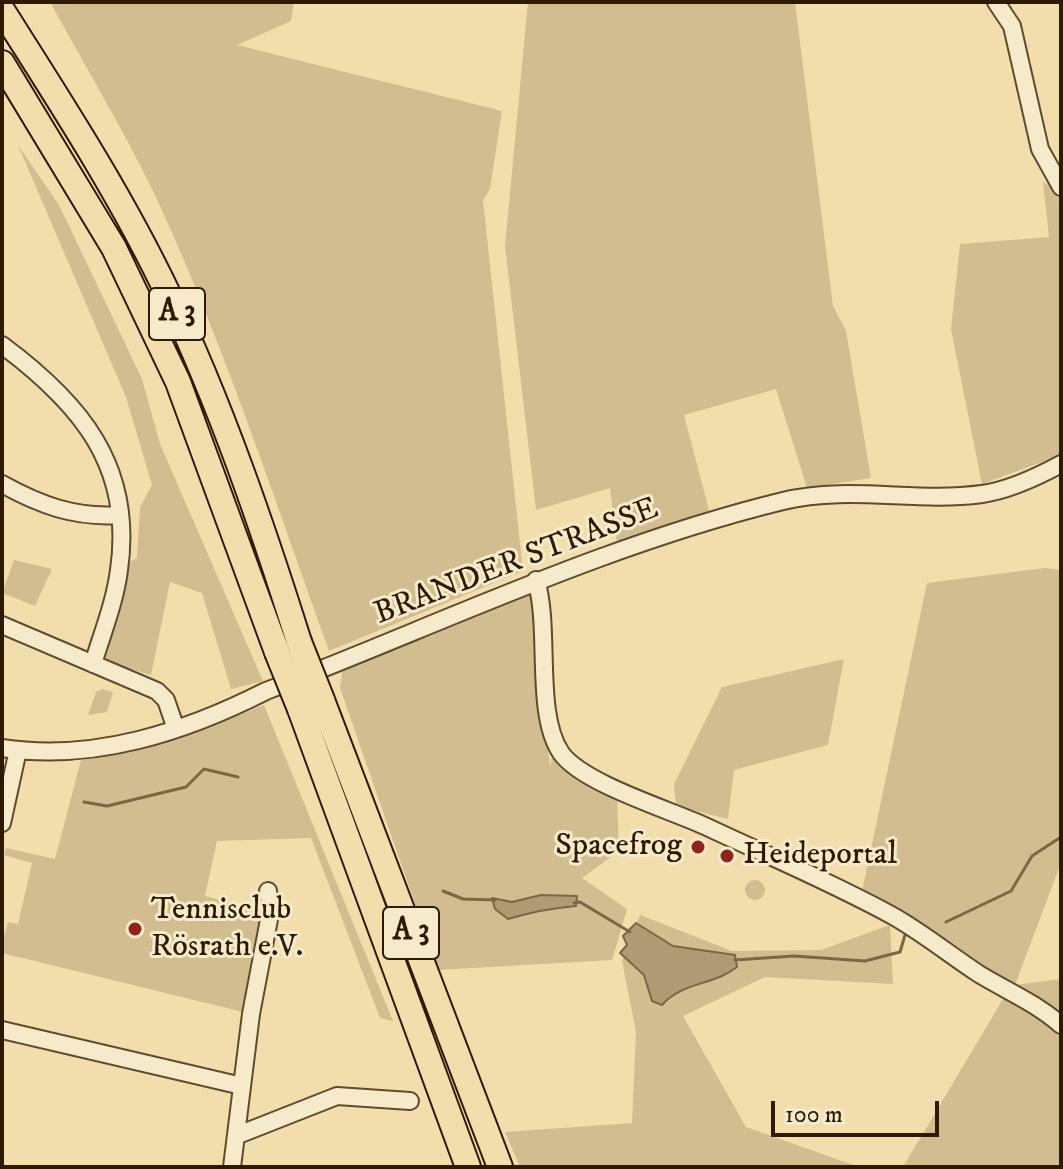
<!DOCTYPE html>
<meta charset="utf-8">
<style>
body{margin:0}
#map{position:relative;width:1063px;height:1169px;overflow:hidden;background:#f2dead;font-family:"IM FELL DW Pica",serif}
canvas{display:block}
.frame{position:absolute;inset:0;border:4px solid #2e1a03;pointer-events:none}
.scale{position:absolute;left:771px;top:1101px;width:168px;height:36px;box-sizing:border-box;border:4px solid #2e1a03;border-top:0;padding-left:10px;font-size:24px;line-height:28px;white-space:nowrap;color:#2e1a03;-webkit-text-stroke:6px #f7eaca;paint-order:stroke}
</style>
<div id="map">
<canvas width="1063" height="1169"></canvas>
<div class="frame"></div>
<div class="scale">100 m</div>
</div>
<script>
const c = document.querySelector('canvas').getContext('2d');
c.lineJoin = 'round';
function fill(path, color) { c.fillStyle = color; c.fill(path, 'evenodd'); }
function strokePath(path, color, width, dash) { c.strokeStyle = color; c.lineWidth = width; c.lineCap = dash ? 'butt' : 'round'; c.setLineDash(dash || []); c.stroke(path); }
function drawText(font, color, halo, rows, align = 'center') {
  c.font = font + ' "IM FELL DW Pica",serif'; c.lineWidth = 6; c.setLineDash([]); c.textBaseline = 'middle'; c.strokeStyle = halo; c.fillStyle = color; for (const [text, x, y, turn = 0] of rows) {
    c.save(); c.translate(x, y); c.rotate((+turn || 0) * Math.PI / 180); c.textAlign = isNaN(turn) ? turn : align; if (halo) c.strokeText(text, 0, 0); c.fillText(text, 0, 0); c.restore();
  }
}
fill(new Path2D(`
 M 50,2 L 294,2 L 291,21 L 237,45 L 502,111 L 490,189 L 483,200 L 523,571 L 329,651 C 278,509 231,366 170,228 C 136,150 91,77 50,2 Z
 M 528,2 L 795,2 L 833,306 L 846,331 L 871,478 L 807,488 L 776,389 L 684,415 L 710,514 L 617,542 L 610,488 L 536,510 L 505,246 Z
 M 18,145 L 59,205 L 142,379 L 160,444 L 263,681 L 231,689 L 202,593 L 170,582 L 151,675 L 106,662 L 107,646 L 127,563 L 137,558 L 140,507 L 152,485 L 126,397 Z
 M 1043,182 L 1061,192 L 1061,455 L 982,484 L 951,329 L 960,244 L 1049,237 Z
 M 14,560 L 52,569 L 35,606 L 2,593 Z
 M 1045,568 L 1061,570 L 1061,863 L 1015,985 L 1061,979 L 1061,1167 L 903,1167 L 1006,994 L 861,896 L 927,583 Z
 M 530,591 L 550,767 L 552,755 L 562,768 L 617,796 L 619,851 L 582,878 L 627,909 L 612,960 L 438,970 L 340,688 L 343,667 Z
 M 844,659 L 828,745 L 734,770 L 728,819 L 676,806 L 674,784 L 722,687 Z
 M 102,689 L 113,692 L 107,712 L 88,715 L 96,692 Z
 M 264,705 L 393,1021 L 380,1018 L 311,838 L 217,841 L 205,896 L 268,912 L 247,1013 L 2,953 L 2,934 L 5,934 L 8,922 L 18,924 L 32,863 L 4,855 L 6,848 L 55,859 L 81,760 L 188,735 Z
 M745 890a10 10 0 1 1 20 0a10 10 0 1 1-20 0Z
 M 640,915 L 732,951 L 821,950 L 890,925 L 893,984 L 765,977 L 683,1016 L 746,1127 L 859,1167 L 520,1167 L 505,1132 L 632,1123 L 636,1032 L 622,961 Z`), '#d1bd90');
const water = new Path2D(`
 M 541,895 L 577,896 L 576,906 C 553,908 531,912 508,919 L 495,909 L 492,898 L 512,902 Z
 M 636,923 L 673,946 L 735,955 L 737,967 C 713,986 684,981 662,1005 L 652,1001 L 644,975 L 620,953 L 627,945 L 623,936 Z`);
fill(water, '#af9b73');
strokePath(water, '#7b6746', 2);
strokePath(new Path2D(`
 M 84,802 L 107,806 L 186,787 L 204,769 L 238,777
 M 443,891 L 463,899 L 495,900
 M 574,903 L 580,902 L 630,932
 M 946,922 L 1011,891 L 1032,856 L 1061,837
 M 735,960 L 794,956 L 865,961 L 900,952 L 905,935`), '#7b6746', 3);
const minor = new Path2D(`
 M 996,2 L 1012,26 L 1040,149 L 1061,187
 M 2,345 C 80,403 134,466 119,570 C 115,602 102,634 93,664
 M 2,484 C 40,505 75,518 119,515
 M 536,580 C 551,629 534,713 561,753 C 583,784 671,810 707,827 C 769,856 833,883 893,916 C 923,933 950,955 979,974 C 1007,991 1036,1003 1061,1025
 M 2,625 L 157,691 L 166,700 L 176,729
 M 2,748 C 94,762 185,732 266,691 C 438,625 603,545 783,501 C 849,485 916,503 982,494 C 1010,490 1037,477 1061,464
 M 2,823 L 18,750
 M 2,1030 L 242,1086
 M 238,1135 L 337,1096 L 410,1101
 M 232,1167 L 251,1014 L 271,909 L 268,891`);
const highway = new Path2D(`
 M 2,10 C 61,103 121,195 168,294 C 221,405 262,525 299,642
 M 2,63 L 114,248 L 178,382 L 277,652
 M 322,700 L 500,1167
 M 300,709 L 468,1167`);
strokePath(minor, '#5f4b2e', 20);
strokePath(highway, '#2e1a03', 28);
strokePath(minor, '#f7eaca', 16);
strokePath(highway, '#f2dead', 24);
const highwayBridge = new Path2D(`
 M 299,642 L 322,700
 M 277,652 L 300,709`);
strokePath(highwayBridge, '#2e1a03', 28, []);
strokePath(highwayBridge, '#f2dead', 24);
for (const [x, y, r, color] of [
 [698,847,8,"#8f2418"],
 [727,856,8,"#8f2418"],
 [135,929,8,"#8f2418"]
]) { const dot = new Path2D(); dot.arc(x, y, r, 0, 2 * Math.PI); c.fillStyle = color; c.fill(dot); strokePath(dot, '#f7eaca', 3); }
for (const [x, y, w] of [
 [177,314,56],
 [411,933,56]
]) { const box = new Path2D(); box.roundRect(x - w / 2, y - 26, w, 52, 6); c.fillStyle = '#f7eaca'; c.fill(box); strokePath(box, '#2e1a03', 2); }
drawText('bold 30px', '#2e1a03', null, [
 ["A 3",177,314],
 ["A 3",411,933]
]);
drawText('32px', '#2e1a03', '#f7eaca', [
 ["BRANDER STRASSE",517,563,-21]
]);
drawText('32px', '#2e1a03', '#f7eaca', [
 ["Spacefrog",682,847,"right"],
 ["Heideportal",743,856],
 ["Tennisclub",151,911],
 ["Rösrath e.V.",151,948]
], 'left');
</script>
